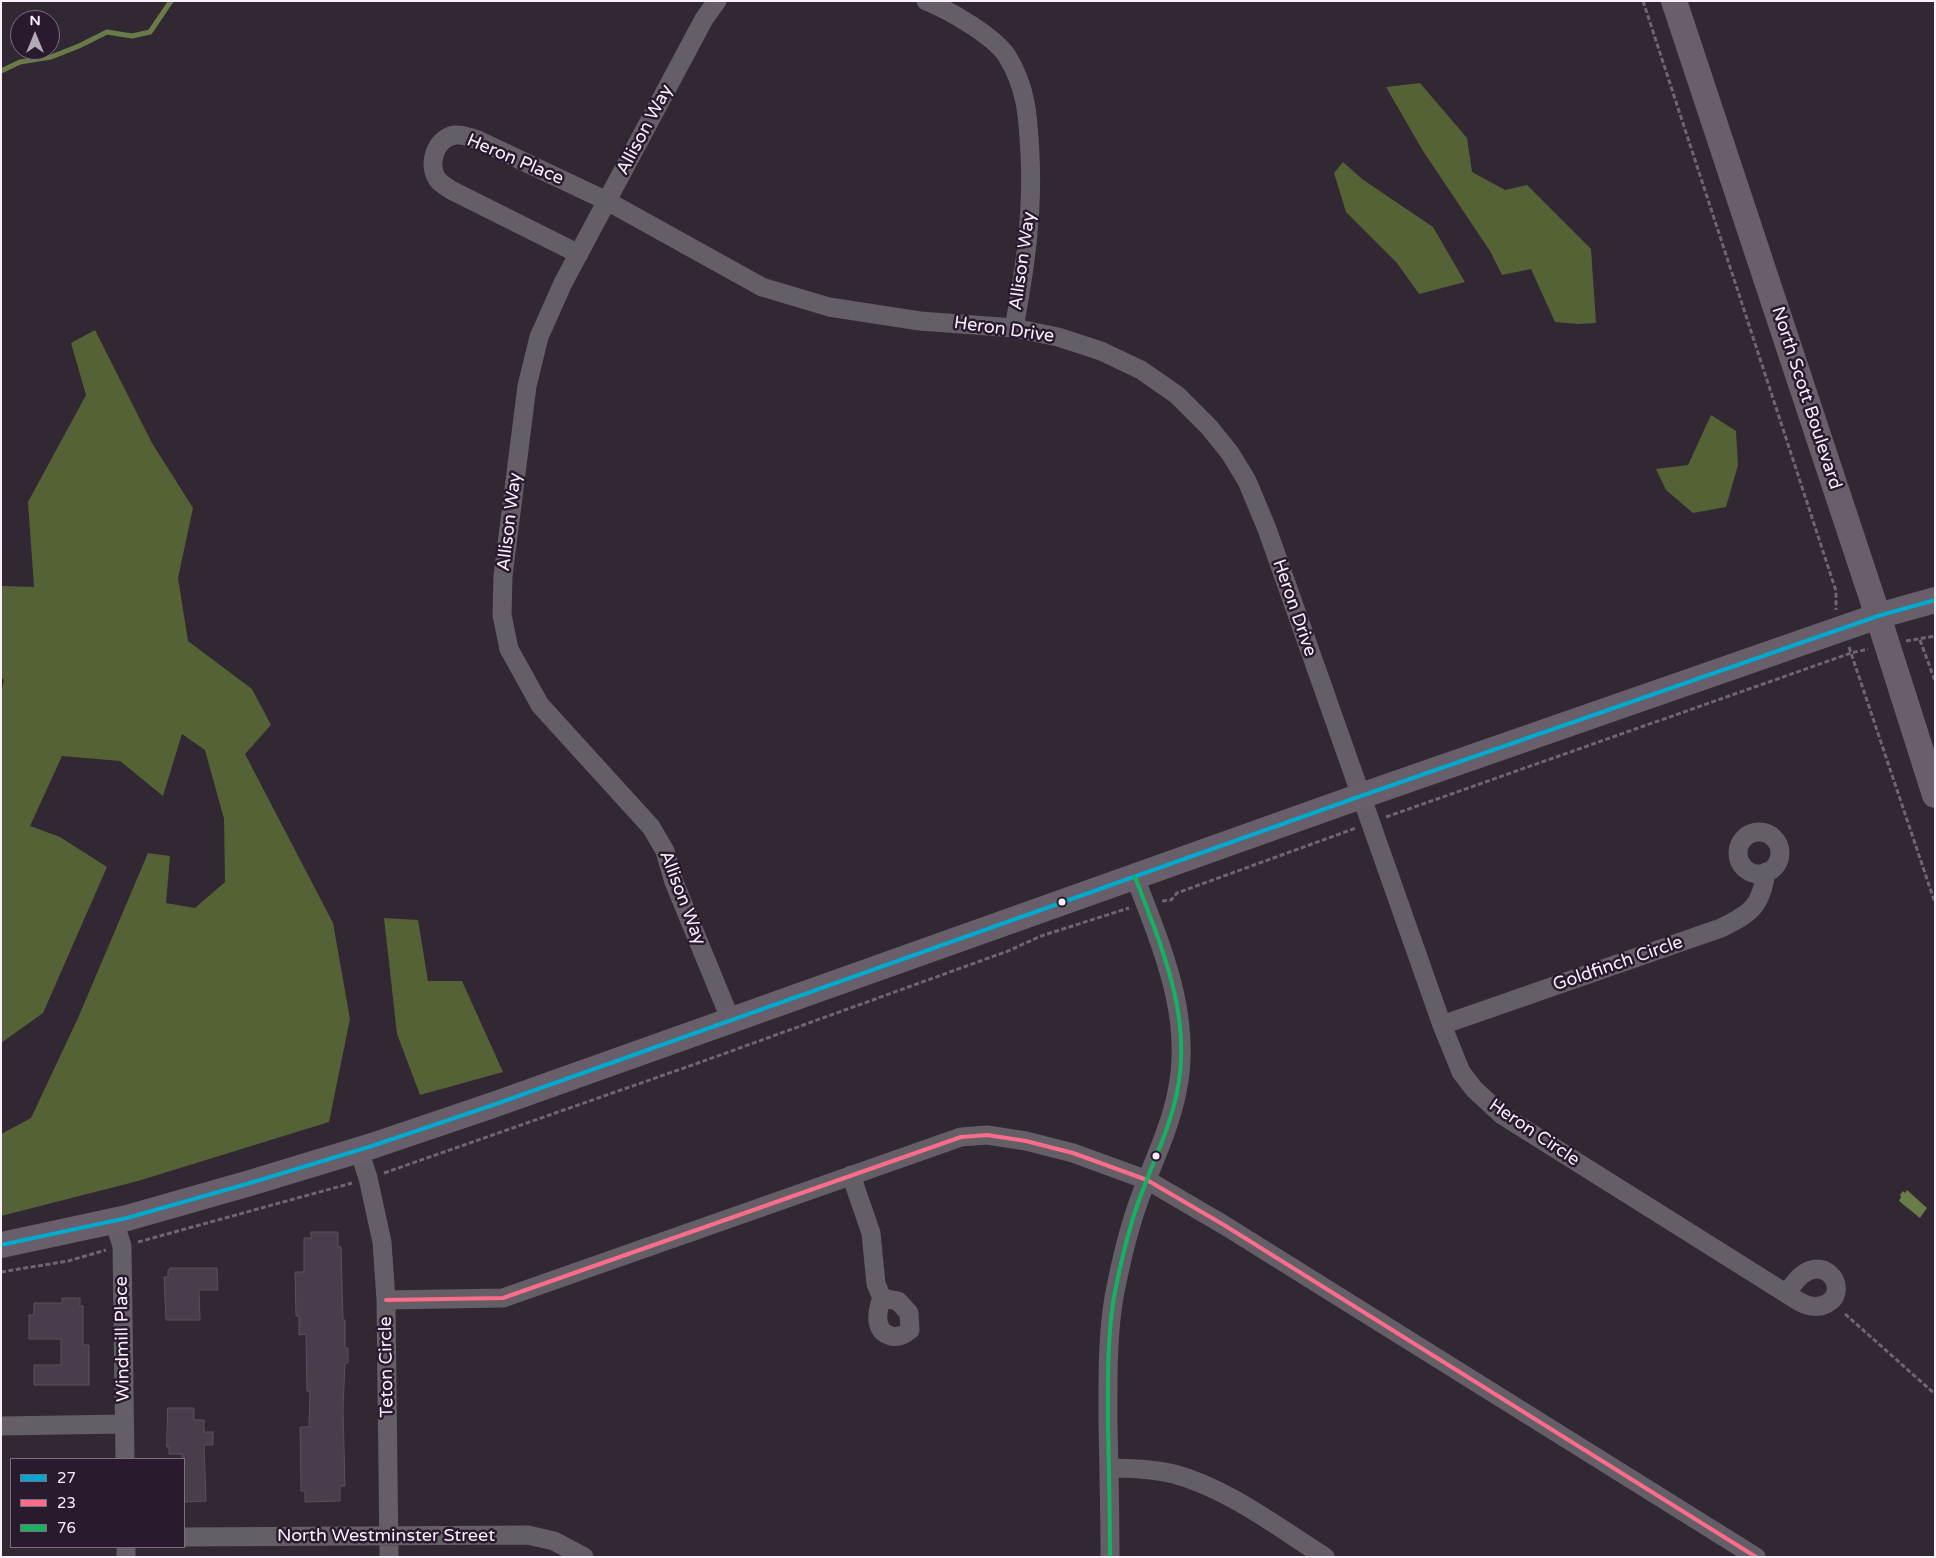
<!DOCTYPE html>
<style>
body{margin:0}
#map{position:relative;width:1936px;height:1558px;overflow:hidden;background:#312834;font-family:"Varela Round",sans-serif}
canvas{display:block}
.frame{position:absolute;inset:0;border:2px solid #faeffd;pointer-events:none}
.legend{position:absolute;left:10px;top:1458px;width:175px;height:90px;box-sizing:border-box;background:#291a2e;border:1px solid #7d6f81;margin:0;padding:6px 9px;list-style:none;font-size:15px;color:#faeffd}
.legend li{display:flex;align-items:center;gap:10px;height:25px}
.legend b{width:25px;border:1px solid #7d6f81}
.north{position:absolute;left:10px;top:10px;width:50px;height:50px;box-sizing:border-box;background:#291a2e;border:1px solid #7d6f81;border-radius:50%;rotate:0deg;font-size:14px;font-weight:700;line-height:20px;text-align:center;color:#faeffd}
.north::after{content:'';display:block;margin:auto;width:18px;height:22px;background:#b4a9b7;clip-path:polygon(50% 0,100% 100%,50% 72%,0 100%)}
</style>
<div id="map">
<canvas width="1936" height="1558"></canvas>
<div class="frame"></div>
<ul class="legend">
<li><b style="height:6px;background:#00a9ce"></b>27</li>
<li><b style="height:6px;background:#fb6d88"></b>23</li>
<li><b style="height:6px;background:#13b361"></b>76</li>
</ul>
<div class="north">N</div>
</div>
<script>
const c = document.querySelector('canvas').getContext('2d');
c.lineJoin = 'round';
function fill(path, color) { c.fillStyle = color; c.fill(path, 'evenodd'); }
function strokePath(path, color, width, dash) { c.strokeStyle = color; c.lineWidth = width; c.lineCap = dash ? 'butt' : 'round'; c.setLineDash(dash || []); c.stroke(path); }
function drawText(font, color, halo, rows, align = 'center') {
  c.font = font + ' "Varela Round",sans-serif'; c.lineWidth = 5; c.setLineDash([]); c.textBaseline = 'middle'; c.strokeStyle = halo; c.fillStyle = color; for (const [text, x, y, turn = 0] of rows) {
    c.save(); c.translate(x, y); c.rotate((+turn || 0) * Math.PI / 180); c.textAlign = isNaN(turn) ? turn : align; if (halo) c.strokeText(text, 0, 0); c.fillText(text, 0, 0); c.restore();
  }
}
fill(new Path2D(`
 M 1420,83 L 1467,138 L 1472,172 L 1505,190 L 1527,185 L 1591,249 L 1596,323 L 1578,324 L 1555,322 L 1531,269 L 1502,275 L 1490,251 L 1423,151 L 1386,87 Z
 M 1343,162 L 1362,179 L 1433,227 L 1465,282 L 1419,294 L 1397,263 L 1346,212 L 1334,173 Z
 M 95,330 L 152,443 L 193,508 L 178,578 L 188,641 L 252,689 L 271,725 L 245,754 L 333,923 L 350,1019 L 329,1122 L 138,1181 L 1,1216 L 1,1134 L 31,1118 L 78,1018 L 148,853 L 170,856 L 166,903 L 195,908 L 225,882 L 224,819 L 205,750 L 182,734 L 163,796 L 120,761 L 62,756 L 30,826 L 60,837 L 107,867 L 43,1013 L 1,1043 L 1,694 L 4,680 L 1,677 L 1,586 L 34,587 L 28,502 L 86,395 L 71,343 Z
 M 1711,415 L 1736,431 L 1738,465 L 1726,507 L 1693,513 L 1666,490 L 1656,469 L 1688,465 Z
 M 384,918 L 418,920 L 428,981 L 462,981 L 503,1072 L 420,1095 L 397,1034 Z`), '#546235');
fill(new Path2D(`
 M 1907,1190 L 1927,1208 L 1920,1218 L 1899,1201 L 1901,1197 L 1900,1195 L 1903,1191 L 1905,1193 Z`), '#6a7b4a');
strokePath(new Path2D(`
 M 1,71 L 20,62 L 51,57 L 79,46 L 107,32 L 132,36 L 150,32 L 171,1`), '#6a7b4a', 5);
const building = new Path2D(`
 M 311,1232 L 338,1232 L 338,1247 L 341,1247 L 343,1320 L 345,1320 L 345,1348 L 348,1348 L 348,1363 L 345,1363 L 343,1409 L 345,1486 L 340,1486 L 340,1501 L 305,1502 L 305,1491 L 301,1491 L 300,1427 L 309,1427 L 310,1391 L 307,1391 L 306,1334 L 299,1335 L 299,1316 L 296,1316 L 295,1272 L 304,1272 L 304,1238 L 311,1238 Z
 M 170,1268 L 217,1268 L 218,1290 L 199,1290 L 200,1320 L 166,1320 L 164,1277 L 168,1277 L 168,1270 L 170,1270 Z
 M 62,1298 L 80,1298 L 80,1306 L 83,1306 L 83,1345 L 89,1345 L 89,1385 L 34,1385 L 34,1365 L 61,1365 L 61,1339 L 29,1339 L 29,1315 L 34,1315 L 34,1303 L 62,1303 Z
 M 168,1408 L 194,1408 L 194,1420 L 204,1420 L 204,1432 L 213,1432 L 213,1445 L 204,1445 L 206,1501 L 184,1502 L 184,1457 L 182,1457 L 182,1454 L 169,1454 L 169,1447 L 167,1447 Z`);
fill(building, '#483e4b');
strokePath(building, '#58505a', 1);
strokePath(new Path2D(`
 M 1643,1 L 1836,591 L 1836,610
 M 1920,640 L 1935,681
 M 1906,641 L 1935,636
 M 1849,647 L 1935,903
 M 1386,817 L 1851,653 L 1868,649
 M 1162,901 L 1171,900 L 1177,893 L 1356,828
 M 384,1173 L 701,1062 L 1008,951 L 1041,936 L 1129,908
 M 138,1242 L 352,1183
 M 1,1272 L 68,1261 L 106,1250
 M 1845,1314 L 1935,1394`), '#6c666f', 3, [5, 2.5]);
strokePath(new Path2D(`
 M 717,1 L 704,19 L 563,283 L 539,337 L 527,386 L 503,576 L 502,615 L 509,649 L 540,705 L 651,827 L 665,851 L 674,882 L 731,1021
 M 926,1 C 949,10 994,36 1007,56 C 1027,88 1028,118 1030,154 C 1033,215 1025,268 1014,328
 M 579,254 L 451,190 C 447,187 441,184 438,180 C 427,165 435,138 455,135 C 463,134 471,138 478,140 L 607,201 L 762,287 L 829,307 L 920,321 L 1014,328 L 1058,337 L 1101,351 L 1141,370 L 1177,395 L 1209,427 L 1230,453 L 1247,481 L 1267,529 L 1442,1025 L 1461,1072 L 1474,1089 L 1502,1115 L 1787,1294 C 1793,1298 1800,1303 1807,1305 C 1813,1307 1820,1307 1826,1304 C 1855,1290 1817,1239 1787,1294
 M1738 853a21 21 0 1 1 42 0a21 21 0 1 1-42 0Z
 M 1442,1025 L 1721,928 C 1751,913 1761,907 1766,872
 M 359,1150 L 368,1178 L 382,1242 L 386,1300 L 389,1557
 M 851,1175 L 871,1233 L 876,1284 L 882,1298 C 877,1311 873,1331 891,1336 C 898,1338 904,1335 910,1330 L 909,1313 L 898,1301 L 882,1298
 M 114,1221 L 122,1246 L 125,1459
 M 386,1300 L 503,1298 L 961,1137 L 987,1135 L 1026,1141 L 1073,1153 L 1147,1180 L 1224,1225 L 1756,1557
 M 1,1426 L 124,1424
 M 1109,1468 C 1131,1468 1153,1469 1174,1474 C 1227,1488 1279,1528 1325,1557
 M 184,1537 L 528,1535 L 554,1541 L 584,1557
 M 126,1547 L 126,1557
 M 1110,1557 C 1110,1513 1109,1469 1108,1425 C 1108,1382 1107,1339 1114,1297 C 1120,1266 1127,1235 1137,1206 C 1150,1168 1169,1132 1177,1092 C 1193,1016 1161,946 1135,877`), '#645e67', 19);
strokePath(new Path2D(`
 M 1674,1 L 1878,616 L 1935,795
 M 1,1245 L 127,1218 L 250,1183 L 372,1146 L 493,1105 L 1361,796 L 1878,616 L 1935,600`), '#685f6b', 26);
strokePath(new Path2D(`
 M 1,1245 L 127,1218 L 250,1183 L 372,1146 L 493,1105 L 1361,796 L 1878,616 L 1935,600`), '#00a9ce', 4);
strokePath(new Path2D(`
 M 386,1300 L 503,1298 L 961,1137 L 987,1135 L 1026,1141 L 1073,1153 L 1147,1180 L 1224,1225 L 1756,1557`), '#fb6d88', 4);
strokePath(new Path2D(`
 M 1110,1557 C 1110,1513 1109,1469 1108,1425 C 1108,1382 1107,1339 1114,1297 C 1120,1266 1127,1235 1137,1206 C 1150,1168 1169,1132 1177,1092 C 1193,1016 1161,946 1135,877`), '#13b361', 4);
for (const [x, y, r, color] of [
 [1062,902,4.5,"#faeffd"],
 [1156,1156,4.5,"#faeffd"]
]) { const dot = new Path2D(); dot.arc(x, y, r, 0, 2 * Math.PI); c.fillStyle = color; c.fill(dot); strokePath(dot, '#291a2e', 2); }
drawText('18px', '#faeffd', '#291a2e', [
 ["Allison Way",645,130,-62],
 ["Heron Place",515,160,23],
 ["Allison Way",1023,261,-82],
 ["Heron Drive",1004,330,8],
 ["North Scott Boulevard",1806,398,72],
 ["Allison Way",510,522,-83],
 ["Heron Drive",1294,608,71],
 ["Allison Way",682,898,69],
 ["Goldfinch Circle",1618,964,-19],
 ["Heron Circle",1534,1133,34],
 ["Windmill Place",123,1339,-91],
 ["Teton Circle",387,1367,-91],
 ["North Westminster Street",386,1536]
]);
</script>
